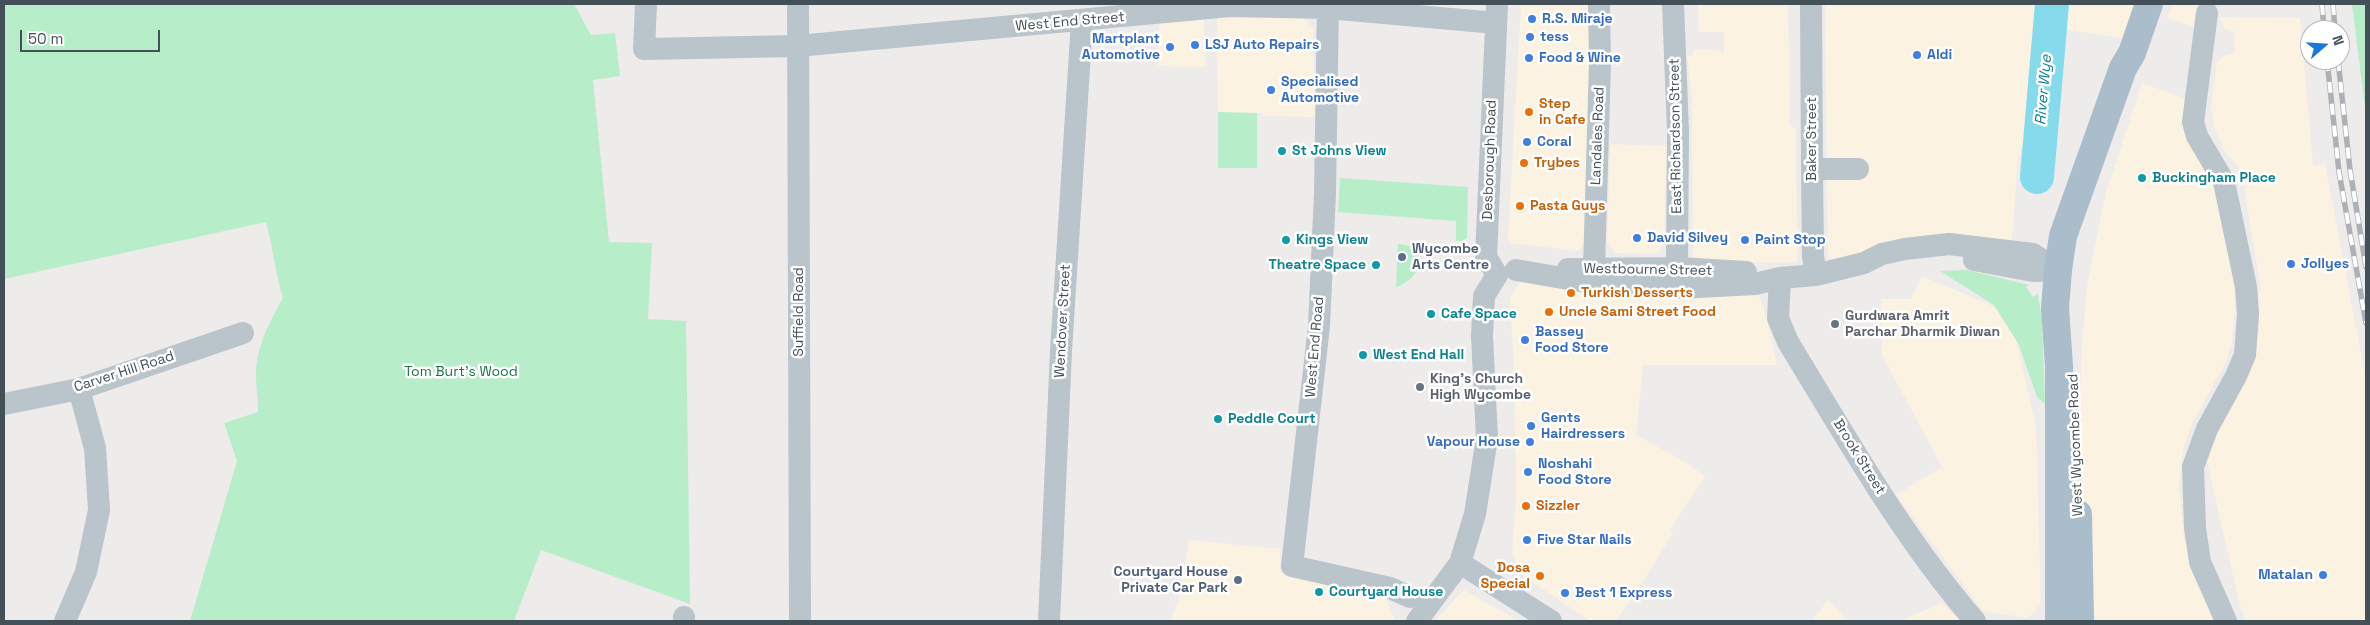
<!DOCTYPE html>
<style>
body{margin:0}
#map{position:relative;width:2370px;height:625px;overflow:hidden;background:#eeebeb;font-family:"Space Grotesk",sans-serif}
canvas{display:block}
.frame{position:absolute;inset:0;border:5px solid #445058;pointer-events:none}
.north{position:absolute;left:2300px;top:20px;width:50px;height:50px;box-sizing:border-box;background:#fff;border:1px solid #b4b9bc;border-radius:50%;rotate:71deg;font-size:14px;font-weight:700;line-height:20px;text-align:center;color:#445058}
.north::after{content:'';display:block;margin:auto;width:18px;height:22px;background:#1978da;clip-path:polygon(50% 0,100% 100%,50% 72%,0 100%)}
.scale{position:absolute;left:20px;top:30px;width:140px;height:22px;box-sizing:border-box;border:2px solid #445058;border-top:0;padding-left:6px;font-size:15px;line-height:18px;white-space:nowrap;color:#445058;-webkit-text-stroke:4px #fff;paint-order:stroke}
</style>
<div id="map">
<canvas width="2370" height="625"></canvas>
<div class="frame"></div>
<div class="north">N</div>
<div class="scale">50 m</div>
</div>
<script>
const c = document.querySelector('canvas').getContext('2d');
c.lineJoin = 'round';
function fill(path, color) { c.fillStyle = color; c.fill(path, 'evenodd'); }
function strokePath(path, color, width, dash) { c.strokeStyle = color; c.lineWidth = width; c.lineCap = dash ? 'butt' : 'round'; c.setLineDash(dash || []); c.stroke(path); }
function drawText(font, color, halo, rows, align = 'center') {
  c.font = font + ' "Space Grotesk",sans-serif'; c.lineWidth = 5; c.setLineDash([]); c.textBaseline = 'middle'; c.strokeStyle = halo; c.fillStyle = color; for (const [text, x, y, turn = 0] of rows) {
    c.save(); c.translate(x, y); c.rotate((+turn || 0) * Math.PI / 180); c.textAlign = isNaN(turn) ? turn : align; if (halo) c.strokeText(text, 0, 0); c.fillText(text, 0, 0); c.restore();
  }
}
fill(new Path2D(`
 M 1521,4 L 1592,4 L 1585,243 L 1578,251 L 1511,243 L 1508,237 Z
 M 1698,4 L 1788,4 L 1790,124 L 1796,130 L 1797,262 L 1693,263 L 1692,98 L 1687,56 L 1693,56 L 1693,50 L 1718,50 L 1724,55 L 1724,32 L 1699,32 Z
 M 1825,4 L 2039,4 L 2030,56 L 2023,145 L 2018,159 L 2012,239 L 2005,246 L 1834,260 L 1828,256 Z
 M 2063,4 L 2134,4 L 2123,38 L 2061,29 Z
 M 2172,4 L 2198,4 L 2194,27 L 2167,18 Z
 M 1299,13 L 1313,28 L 1315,117 L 1263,116 L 1262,113 L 1218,112 L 1217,15 Z
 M 1204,17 L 1205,67 L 1158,66 L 1159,21 Z
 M 2219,17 L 2300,18 L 2313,165 L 2325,164 L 2366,380 L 2366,621 L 2246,621 L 2240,606 L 2206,457 L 2217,431 L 2236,400 L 2253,355 L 2259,330 L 2259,291 L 2261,290 L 2242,174 L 2236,164 L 2226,153 L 2215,130 L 2211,108 L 2217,61 L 2224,56 L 2234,54 L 2235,32 L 2226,30 Z
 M 2142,83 L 2186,99 L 2211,172 L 2234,273 L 2235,310 L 2232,342 L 2225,364 L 2193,422 L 2184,446 L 2179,485 L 2184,537 L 2214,621 L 2095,621 L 2079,455 L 2081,356 L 2087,286 L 2106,192 Z
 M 1610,144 L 1667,146 L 1664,245 L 1655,254 L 1616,253 L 1607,243 Z
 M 1922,276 L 2016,316 L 2016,341 L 2036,426 L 2041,604 L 2028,618 L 1983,611 L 1896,495 L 1942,467 L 1882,355 L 1881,299 L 1911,299 Z
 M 1523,277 L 1758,294 L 1767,318 L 1777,365 L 1643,365 L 1636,435 L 1687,463 L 1705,476 L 1670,530 L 1673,533 L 1636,593 L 1615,621 L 1590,621 L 1521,574 L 1512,553 L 1516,501 L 1515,388 L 1510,297 Z
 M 1189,540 L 1281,549 L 1280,572 L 1386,598 L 1395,621 L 1170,621 L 1180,596 Z
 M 1464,590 L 1518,621 L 1435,621 Z
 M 1828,600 L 1848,621 L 1812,621 Z
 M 1942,603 L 1960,621 L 1900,621 Z`), '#fbf2e2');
fill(new Path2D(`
 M 4,4 L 574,4 L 591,35 L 615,33 L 620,76 L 593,80 L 609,242 L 652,243 L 648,319 L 686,321 L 690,604 L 541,550 L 514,621 L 190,621 L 237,461 L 224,423 L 258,412 C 258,400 256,388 256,376 C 255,349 270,321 283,298 C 275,273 273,247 266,222 L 4,279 Z
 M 2352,4 L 2366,4 L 2366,116 Z
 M 1218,112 L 1257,113 L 1257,168 L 1218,168 Z
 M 1340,178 L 1468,187 L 1467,238 L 1462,241 L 1456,241 L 1456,221 L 1338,212 Z
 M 1398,244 C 1434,247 1420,280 1396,287 Z
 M 1967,270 L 2029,285 L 2026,287 L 2033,297 L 2038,294 L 2042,321 L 2045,404 L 2037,397 L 2019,345 L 1994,305 L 1940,271 Z`), '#b8edca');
strokePath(new Path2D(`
 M 2037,177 L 2052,4`), '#85dbeb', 34);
strokePath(new Path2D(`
 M 646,4 L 644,49 L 797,46 L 1230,6 L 1328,8 L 1496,23
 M 798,4 L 800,621
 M 1328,4 L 1325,193 L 1319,326 L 1292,566 L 1390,588 L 1410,597
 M 1673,4 L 1678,132 L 1677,268
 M 1811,4 L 1812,169 L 1813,256 L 1816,275
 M 2207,13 L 2193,122 L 2197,136 L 2224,182 L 2246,287 L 2248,314 L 2245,355 L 2236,376 L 2207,429 L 2193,467 L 2195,528 L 2200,562 L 2226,621
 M 1812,169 L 1858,169
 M 1974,260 L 2033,271 L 2058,270
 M 1594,268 L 1600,63 L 1599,4
 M 1568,269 L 1677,268 L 1746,272
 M 1516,270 L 1597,284 L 1679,288 L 1755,284 L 1780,278 L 1816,275 L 1864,263 L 1882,254 L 1905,249 L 1949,244 L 2033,254 L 2058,270
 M 1780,278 L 1778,318 L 1788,342 C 1846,437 1902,537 1975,621
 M 4,404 L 79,389 L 243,333
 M 1460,563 L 1551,621
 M 65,621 L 86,572 L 99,510 L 95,448 L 79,389
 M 684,621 L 684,617
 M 1049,621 L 1061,351 L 1082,21
 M 1417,621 L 1460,563 L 1475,514 L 1487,438 L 1482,336 L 1484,296 L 1497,275 L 1486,257 L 1497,4`), '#b9c4cb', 22);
strokePath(new Path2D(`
 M 2078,514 L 2080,621
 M 2059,621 L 2059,366 L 2055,308 L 2058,270 L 2063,236 L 2123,68 L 2132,53 L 2149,4`), '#aabdcb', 28);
const rail = new Path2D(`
 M 2322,4 L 2324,30
 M 2333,4 L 2335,30
 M 2327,60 L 2339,172 L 2366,323
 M 2338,60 L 2350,170 L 2366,267`);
strokePath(rail, '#adb1b6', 5.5);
strokePath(rail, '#fff', 4, [11]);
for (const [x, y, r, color] of [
 [1532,19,5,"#3f7fe0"],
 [1530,37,5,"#3f7fe0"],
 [1195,45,5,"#3f7fe0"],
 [1170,47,5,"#3f7fe0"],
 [1917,55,5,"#3f7fe0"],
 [1529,58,5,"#3f7fe0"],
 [1271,90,5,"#3f7fe0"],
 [1529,112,5,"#e8710a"],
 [1527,142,5,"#3f7fe0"],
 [1282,151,5,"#0f9aa8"],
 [1524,163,5,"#e8710a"],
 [2142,178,5,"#0f9aa8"],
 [1520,206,5,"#e8710a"],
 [1637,238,5,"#3f7fe0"],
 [1286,240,5,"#0f9aa8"],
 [1745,240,5,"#3f7fe0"],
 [1402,257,5,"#5c6f8a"],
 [2291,264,5,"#3f7fe0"],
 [1376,265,5,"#0f9aa8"],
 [1571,293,5,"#e8710a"],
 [1549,312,5,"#e8710a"],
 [1431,314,5,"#0f9aa8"],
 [1835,324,5,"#6b7280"],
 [1525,340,5,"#3f7fe0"],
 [1363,355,5,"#0f9aa8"],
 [1420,387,5,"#6b7280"],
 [1218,419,5,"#0f9aa8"],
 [1531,426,5,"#3f7fe0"],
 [1530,442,5,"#3f7fe0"],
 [1528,472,5,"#3f7fe0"],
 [1526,506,5,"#e8710a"],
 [1527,540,5,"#3f7fe0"],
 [2323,575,5,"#3f7fe0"],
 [1540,576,5,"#e8710a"],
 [1238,580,5,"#5c6f8a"],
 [1319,592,5,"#0f9aa8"],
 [1565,593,5,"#3f7fe0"]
]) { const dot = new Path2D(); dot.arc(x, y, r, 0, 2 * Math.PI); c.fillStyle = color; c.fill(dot); strokePath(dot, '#fff', 2); }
drawText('bold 14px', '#366cbe', '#fff', [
 ["R.S. Miraje",1542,19],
 ["tess",1540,37],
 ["Martplant",1160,39,"right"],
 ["Automotive",1160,55,"right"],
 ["LSJ Auto Repairs",1205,45],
 ["Aldi",1927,55],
 ["Food & Wine",1539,58],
 ["Specialised",1281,82],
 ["Automotive",1281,98],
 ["Coral",1537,142],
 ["David Silvey",1647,238],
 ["Paint Stop",1755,240],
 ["Jollyes",2301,264],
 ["Bassey",1535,332],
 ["Food Store",1535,348],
 ["Gents",1541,418],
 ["Hairdressers",1541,434],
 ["Vapour House",1520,442,"right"],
 ["Noshahi",1538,464],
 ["Food Store",1538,480],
 ["Five Star Nails",1537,540],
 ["Matalan",2313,575,"right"],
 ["Best 1 Express",1575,593]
], 'left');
drawText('14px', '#445058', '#fff', [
 ["West End Street",1070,22,-5],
 ["Landales Road",1598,136,-88],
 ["East Richardson Street",1676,136,-91],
 ["Baker Street",1812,139,-90],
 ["Desborough Road",1490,160,-88],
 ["Westbourne Street",1648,270,1],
 ["Suffield Road",799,312,-90],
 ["Wendover Street",1063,321,-87],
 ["West End Road",1315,347,-85],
 ["Carver Hill Road",124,372,-18],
 ["West Wycombe Road",2076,445,-92],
 ["Brook Street",1859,457,58]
]);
drawText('bold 14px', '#c56008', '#fff', [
 ["Step",1539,104],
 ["in Cafe",1539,120],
 ["Trybes",1534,163],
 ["Pasta Guys",1530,206],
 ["Turkish Desserts",1581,293],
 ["Uncle Sami Street Food",1559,312],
 ["Sizzler",1536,506],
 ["Dosa",1530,568,"right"],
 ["Special",1530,584,"right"]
], 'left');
drawText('bold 14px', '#0d838f', '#fff', [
 ["St Johns View",1292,151],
 ["Buckingham Place",2152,178],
 ["Kings View",1296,240],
 ["Theatre Space",1366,265,"right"],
 ["Cafe Space",1441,314],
 ["West End Hall",1373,355],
 ["Peddle Court",1228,419],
 ["Courtyard House",1329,592]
], 'left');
drawText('bold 14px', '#4e5e75', '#fff', [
 ["Wycombe",1412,249],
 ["Arts Centre",1412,265],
 ["Courtyard House",1228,572,"right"],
 ["Private Car Park",1228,588,"right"]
], 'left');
drawText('bold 14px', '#5b616d', '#fff', [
 ["Gurdwara Amrit",1845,316],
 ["Parchar Dharmik Diwan",1845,332],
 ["King's Church",1430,379],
 ["High Wycombe",1430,395]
], 'left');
drawText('14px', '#167842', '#fff', [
 ["Tom Burt's Wood",461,372]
]);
drawText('italic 15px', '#0c8094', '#fff', [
 ["River Wye",2044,90,-85]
]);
</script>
